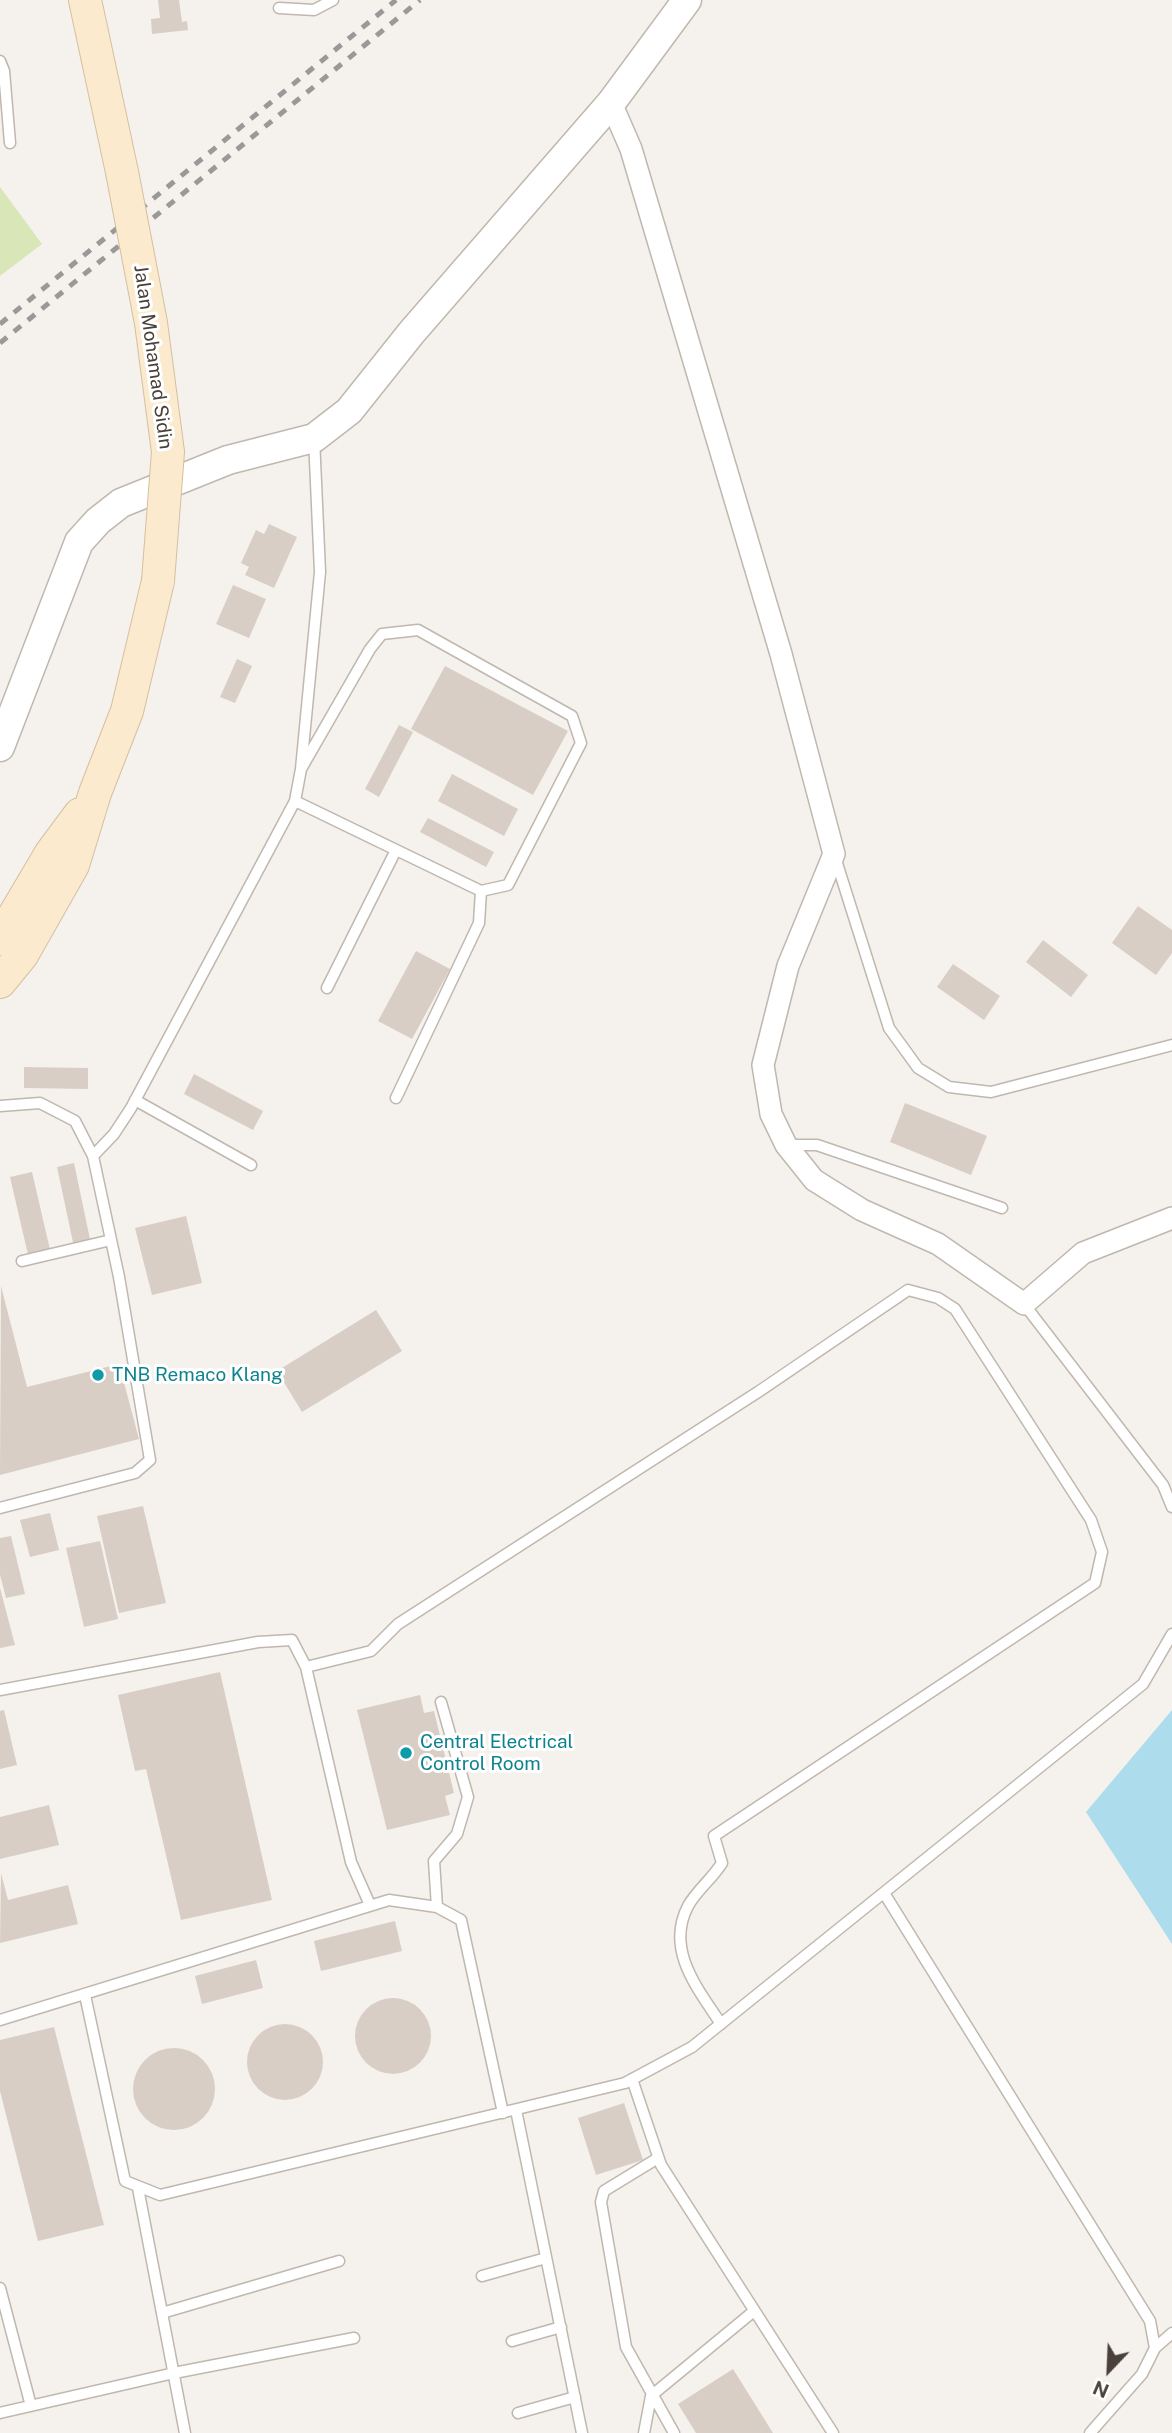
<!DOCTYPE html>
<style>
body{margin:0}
#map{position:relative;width:1172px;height:2433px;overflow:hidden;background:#f5f1ec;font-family:"Public Sans",sans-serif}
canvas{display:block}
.north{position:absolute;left:1074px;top:2335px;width:70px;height:70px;-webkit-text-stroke:5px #fff;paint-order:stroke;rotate:203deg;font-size:19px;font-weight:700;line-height:28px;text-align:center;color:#49413a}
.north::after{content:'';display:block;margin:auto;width:24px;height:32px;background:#49413a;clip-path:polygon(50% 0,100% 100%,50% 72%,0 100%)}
</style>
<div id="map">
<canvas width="1172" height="2433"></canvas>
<div class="north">N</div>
</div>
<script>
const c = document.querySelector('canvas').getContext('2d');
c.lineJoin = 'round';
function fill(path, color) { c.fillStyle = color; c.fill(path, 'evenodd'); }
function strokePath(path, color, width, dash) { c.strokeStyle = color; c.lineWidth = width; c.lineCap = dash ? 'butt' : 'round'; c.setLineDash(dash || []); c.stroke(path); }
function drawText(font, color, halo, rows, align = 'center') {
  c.font = font + ' "Public Sans",sans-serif'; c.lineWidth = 6; c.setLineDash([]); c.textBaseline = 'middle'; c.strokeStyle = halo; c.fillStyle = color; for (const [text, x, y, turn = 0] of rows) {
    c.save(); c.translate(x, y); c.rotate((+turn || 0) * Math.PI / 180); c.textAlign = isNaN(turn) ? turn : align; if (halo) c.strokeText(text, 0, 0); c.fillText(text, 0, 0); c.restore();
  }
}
fill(new Path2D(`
 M 0,187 L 42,244 L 0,276 Z`), '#d8e6b8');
fill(new Path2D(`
 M 1172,1710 L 1172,1944 L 1086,1812 Z`), '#addced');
fill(new Path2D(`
 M 158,0 L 179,0 L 182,22 L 187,21 L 188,30 L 152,34 L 151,19 L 160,18 Z
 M 269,524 L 297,537 L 274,588 L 245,575 L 249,567 L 241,563 L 256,530 L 264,534 Z
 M 233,585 L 266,599 L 249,638 L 216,624 Z
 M 237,659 L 252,666 L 235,703 L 220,697 Z
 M 445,666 L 568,731 L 533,795 L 411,729 Z
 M 399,725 L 413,732 L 379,797 L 365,789 Z
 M 452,774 L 518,809 L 504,836 L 438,801 Z
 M 428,818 L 494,852 L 486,867 L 420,832 Z
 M 1138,906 L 1172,930 L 1172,953 L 1156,975 L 1112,943 Z
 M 1043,940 L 1088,975 L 1071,997 L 1026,962 Z
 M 416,951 L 450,969 L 412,1039 L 378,1021 Z
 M 953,964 L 1000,996 L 984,1020 L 937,987 Z
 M 24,1067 L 88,1068 L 88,1089 L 24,1088 Z
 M 194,1074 L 263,1111 L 253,1130 L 184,1094 Z
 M 905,1103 L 987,1136 L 971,1175 L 890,1142 Z
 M 74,1163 L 91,1244 L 74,1247 L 57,1167 Z
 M 32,1172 L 51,1254 L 29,1259 L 10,1177 Z
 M 186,1216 L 202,1283 L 152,1295 L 135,1228 Z
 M 1,1286 L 27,1387 L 119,1364 L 139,1439 L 0,1475 Z
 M 376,1310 L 402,1351 L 302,1412 L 277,1371 Z
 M 143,1506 L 166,1603 L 119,1613 L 97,1516 Z
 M 50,1513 L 59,1550 L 30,1557 L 20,1520 Z
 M 11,1536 L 25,1594 L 6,1598 L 0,1575 L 0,1538 Z
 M 100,1541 L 118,1619 L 84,1627 L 66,1548 Z
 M 0,1588 L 15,1645 L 0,1648 Z
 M 220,1672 L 272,1900 L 181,1920 L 146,1769 L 135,1771 L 118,1695 Z
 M 420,1695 L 424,1713 L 434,1711 L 454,1793 L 445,1796 L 450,1815 L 387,1830 L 357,1710 Z
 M 4,1710 L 17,1765 L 0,1769 L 0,1711 Z
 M 49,1805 L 59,1845 L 0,1859 L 0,1817 Z
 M 1,1873 L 8,1900 L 68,1885 L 78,1924 L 0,1943 Z
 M 395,1921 L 402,1951 L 321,1971 L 314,1941 Z
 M 256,1960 L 263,1988 L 202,2004 L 195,1976 Z
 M355 2036a38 38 0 1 1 76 0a38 38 0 1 1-76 0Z
 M247 2062a38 38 0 1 1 76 0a38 38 0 1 1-76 0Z
 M 54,2027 L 104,2225 L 38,2241 L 0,2091 L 0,2040 Z
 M133 2089a41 41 0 1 1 82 0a41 41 0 1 1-82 0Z
 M 624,2103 L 643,2160 L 596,2175 L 578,2118 Z
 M 733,2369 L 773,2433 L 696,2433 L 678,2404 Z`), '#d9cec5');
const service = new Path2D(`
 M 279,8 L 314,10 L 333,0
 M 0,61 L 4,71 L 10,143
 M 295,801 L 481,891 L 508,885 L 581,743 L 572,716 L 418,630 L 382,634 L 370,649 L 301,769
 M 835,857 L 889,1028 L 918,1068 L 949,1087 L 991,1092 L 1172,1045
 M 327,988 L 396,850
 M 396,1098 L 479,923 L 481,891
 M 135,1100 L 251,1165
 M 0,1106 L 40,1103 L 75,1121 L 93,1156 L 119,1277 L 150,1460 L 135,1473 L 0,1508
 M 786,1145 L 817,1145 L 1002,1208
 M 93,1156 L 114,1134 L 131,1108 L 295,801 L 301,769 L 320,572 L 314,438
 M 22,1261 L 111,1240
 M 1024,1304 L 1163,1485 L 1172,1507
 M 306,1667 L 371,1651 L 398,1624 L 758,1392 L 908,1290 L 938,1298 L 955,1309 L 1091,1520 L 1102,1552 L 1095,1583 L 714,1836 L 722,1863 C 712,1879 697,1890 688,1906 C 665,1950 698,1989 721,2024
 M 0,1690 L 258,1642 L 292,1640 L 306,1667 L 351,1862 L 370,1905
 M 884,1893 L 1150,2321 L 1155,2348 L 1142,2374 L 1090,2433
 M 437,1907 L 434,1861 L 457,1834 L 468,1797 L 441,1702
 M 85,1995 L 125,2181 L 160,2195 L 625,2083 L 692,2047 L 1143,1684 L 1172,1634
 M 0,2020 L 389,1900 L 437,1907 L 461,1920 L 503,2113
 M 632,2079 L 661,2165 L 833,2433
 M 516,2110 L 582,2433
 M 658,2158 L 604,2191 L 601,2202 L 626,2347 L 674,2433
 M 138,2188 L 185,2433
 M 482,2276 L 546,2258
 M 0,2288 L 31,2406
 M 162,2313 L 339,2261
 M 512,2341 L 561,2327
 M 1155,2348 L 1172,2333
 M 0,2413 L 174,2373 L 354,2338
 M 518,2413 L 575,2397
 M 644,2433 L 651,2396 L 754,2311`);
const minor = new Path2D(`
 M 611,103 L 631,149 L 781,654 L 834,854 L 788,966 L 763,1065 L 771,1114 L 786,1145 L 814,1180 L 862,1210 L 938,1244 L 1024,1304 L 1083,1253 L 1172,1218`);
const tertiary = new Path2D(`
 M 0,747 L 79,542 L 98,521 L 121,503 L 228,460 L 314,438 L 349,411 L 412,332 L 611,103 L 687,0`);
const secondary = new Path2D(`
 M 85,0 L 122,172
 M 0,939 L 51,853 L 80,814
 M 0,982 L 22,955 L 73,865 L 95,793 L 127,711 L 158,581`);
strokePath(service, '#c0b7af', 13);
strokePath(minor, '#c0b7af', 24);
strokePath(tertiary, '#c0b7af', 31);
strokePath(secondary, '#d4c0a0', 34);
strokePath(service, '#fff', 10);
strokePath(minor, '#fff', 21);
strokePath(tertiary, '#fff', 28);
strokePath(secondary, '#fceacf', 32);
strokePath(new Path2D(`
 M 0,324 L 396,0
 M 0,343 L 420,0`), '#999', 5, [9, 9]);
const secondaryBridge = new Path2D(`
 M 122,172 L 151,323 L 168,452 L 158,581`);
strokePath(secondaryBridge, '#d4c0a0', 34, []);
strokePath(secondaryBridge, '#fceacf', 32);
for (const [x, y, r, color] of [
 [98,1375,7,"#0f9aa8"],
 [406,1753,7,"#0f9aa8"]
]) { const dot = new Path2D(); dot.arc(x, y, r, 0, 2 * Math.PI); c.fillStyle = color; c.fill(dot); strokePath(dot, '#fff', 2.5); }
drawText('19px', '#49413a', '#fff', [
 ["Jalan Mohamad Sidin",153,357,82]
]);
drawText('19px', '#0d838f', '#fff', [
 ["TNB Remaco Klang",112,1375],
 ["Central Electrical",420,1742],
 ["Control Room",420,1764]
], 'left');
</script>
